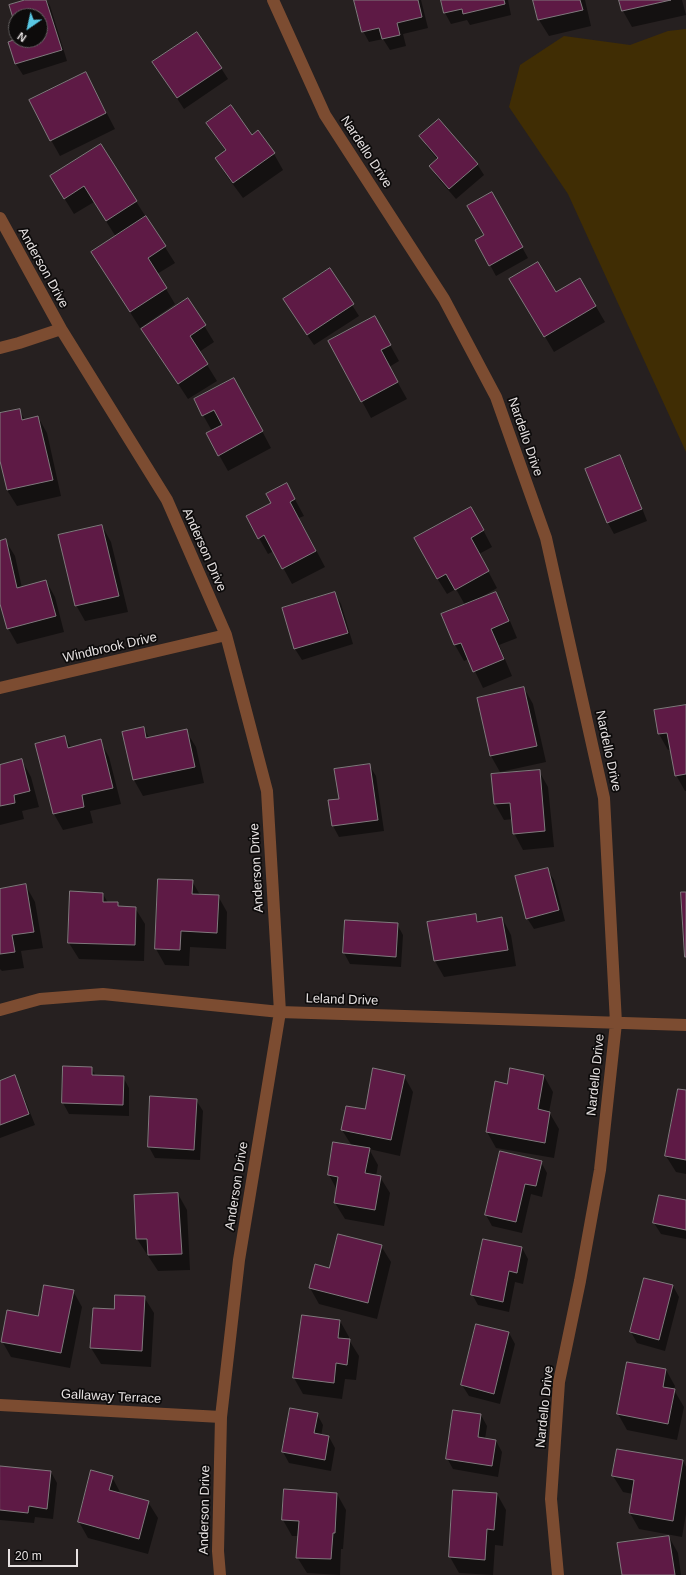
<!DOCTYPE html>
<style>
body{margin:0}
#map{position:relative;width:686px;height:1575px;overflow:hidden;background:#262020;font-family:Helvetica,sans-serif}
canvas{display:block}
.north{position:absolute;left:8px;top:8px;width:40px;height:40px;box-sizing:border-box;background:#0d0b0b;border:1px solid #646161;border-radius:50%;rotate:214deg;font-size:11px;font-weight:700;line-height:16px;text-align:center;color:#e6e1e1}
.north::after{content:'';display:block;margin:auto;width:14px;height:18px;background:#59c8e4;clip-path:polygon(50% 0,100% 100%,50% 72%,0 100%)}
.scale{position:absolute;left:8px;top:1549px;width:70px;height:18px;box-sizing:border-box;border:2px solid #e6e1e1;border-top:0;padding-left:5px;font-size:12px;line-height:14px;white-space:nowrap;color:#e6e1e1;-webkit-text-stroke:3px #0d0b0b;paint-order:stroke}
</style>
<div id="map">
<canvas width="686" height="1575"></canvas>
<div class="north">N</div>
<div class="scale">20 m</div>
</div>
<script>
const c = document.querySelector('canvas').getContext('2d');
c.lineJoin = 'round';
function fill(path, color) { c.fillStyle = color; c.fill(path, 'evenodd'); }
function strokePath(path, color, width, dash) { c.strokeStyle = color; c.lineWidth = width; c.lineCap = dash ? 'butt' : 'round'; c.setLineDash(dash || []); c.stroke(path); }
function drawText(font, color, halo, rows, align = 'center') {
  c.font = font + ' Helvetica,sans-serif'; c.lineWidth = 3.5; c.setLineDash([]); c.textBaseline = 'middle'; c.strokeStyle = halo; c.fillStyle = color; for (const [text, x, y, turn = 0] of rows) {
    c.save(); c.translate(x, y); c.rotate((+turn || 0) * Math.PI / 180); c.textAlign = isNaN(turn) ? turn : align; if (halo) c.strokeText(text, 0, 0); c.fillText(text, 0, 0); c.restore();
  }
}
fill(new Path2D(`
 M 686,29 L 686,452 L 568,194 L 509,107 L 520,65 L 564,36 L 630,45 L 668,31 Z`), '#402d04');
fill(new Path2D(`
 M 28,0 L 46,0 L 50,6 L 67,61 L 23,75 L 16,64 L 10,42 L 40,40 L 40,16 L 16,16 L 16,25 L 10,6 Z
 M 355,0 L 421,0 L 428,28 L 403,34 L 406,46 L 390,50 L 383,39 L 369,42 L 363,31 Z
 M 442,0 L 508,0 L 511,15 L 470,25 L 467,20 L 451,24 L 445,13 Z
 M 535,0 L 585,0 L 591,26 L 549,36 L 539,20 Z
 M 620,0 L 682,0 L 686,15 L 632,27 L 623,11 Z
 M 154,63 L 221,68 L 228,79 L 184,109 Z
 M 86,73 L 115,129 L 60,156 L 51,140 Z
 M 208,123 L 252,136 L 258,132 L 274,154 L 283,170 L 243,198 L 226,175 L 216,159 L 226,152 Z
 M 421,136 L 477,164 L 484,175 L 456,199 L 437,177 L 430,166 L 438,160 L 427,147 Z
 M 101,146 L 175,263 L 157,274 L 175,304 L 140,328 L 92,252 L 116,237 L 94,202 L 74,214 L 61,193 Z
 M 492,193 L 528,258 L 496,276 L 477,241 L 485,236 Z
 M 329,269 L 359,316 L 314,345 L 290,310 Z
 M 511,279 L 555,293 L 580,279 L 605,322 L 554,352 Z
 M 188,299 L 214,342 L 199,352 L 217,381 L 188,399 L 143,330 Z
 M 384,334 L 399,361 L 389,367 L 407,399 L 371,418 L 330,342 Z
 M 243,395 L 271,448 L 228,471 L 219,455 L 212,431 L 203,415 Z
 M 19,410 L 25,420 L 38,417 L 47,433 L 61,496 L 17,506 L 7,490 L 0,457 L 0,414 Z
 M 620,457 L 626,467 L 647,521 L 614,534 L 608,523 L 586,470 Z
 M 287,485 L 304,516 L 299,518 L 325,567 L 292,584 L 274,551 L 268,554 L 259,538 L 272,504 Z
 M 480,524 L 492,547 L 479,554 L 497,588 L 480,598 L 480,599 L 495,593 L 505,609 L 517,638 L 499,645 L 512,676 L 483,688 L 469,659 L 464,661 L 455,645 L 442,615 L 465,605 L 456,589 L 447,594 L 437,578 Z
 M 102,526 L 111,542 L 128,612 L 85,621 L 76,605 Z
 M 5,540 L 15,556 L 22,588 L 46,581 L 55,597 L 64,632 L 17,644 L 8,628 L 0,600 L 0,542 Z
 M 335,593 L 341,604 L 353,644 L 302,660 L 295,649 L 283,609 Z
 M 524,688 L 533,704 L 546,762 L 500,772 L 491,756 L 478,699 Z
 M 686,706 L 686,791 L 685,791 L 676,775 L 671,749 L 668,750 L 659,734 Z
 M 144,728 L 149,738 L 186,731 L 196,747 L 204,783 L 143,796 L 134,780 Z
 M 65,737 L 71,748 L 100,741 L 109,757 L 121,804 L 90,811 L 93,823 L 63,830 L 54,814 L 36,744 Z
 M 22,761 L 31,777 L 39,807 L 22,811 L 24,819 L 0,825 L 0,766 Z
 M 369,765 L 376,776 L 384,831 L 339,837 L 333,826 L 329,801 L 340,800 Z
 M 539,771 L 548,787 L 554,847 L 523,850 L 514,833 L 513,819 L 504,820 L 495,804 L 492,775 Z
 M 547,869 L 554,880 L 565,921 L 534,929 L 527,918 Z
 M 192,881 L 200,895 L 218,896 L 227,912 L 226,949 L 190,947 L 189,966 L 165,965 L 156,949 Z
 M 26,886 L 35,902 L 43,948 L 21,951 L 24,968 L 2,971 L 0,969 L 0,890 Z
 M 103,894 L 108,903 L 117,903 L 119,907 L 135,908 L 145,924 L 144,961 L 79,959 L 69,943 Z
 M 475,915 L 479,922 L 502,918 L 511,935 L 516,966 L 444,977 L 435,961 L 429,923 Z
 M 397,924 L 403,935 L 401,967 L 350,964 L 344,953 Z
 M 64,1067 L 91,1068 L 96,1076 L 123,1077 L 129,1088 L 129,1116 L 69,1114 L 63,1103 Z
 M 510,1070 L 544,1076 L 553,1092 L 549,1112 L 559,1129 L 554,1158 L 496,1148 L 487,1132 L 507,1085 Z
 M 14,1076 L 20,1087 L 35,1125 L 0,1138 L 0,1082 Z
 M 404,1076 L 413,1092 L 400,1156 L 369,1149 L 378,1165 L 376,1176 L 380,1177 L 390,1193 L 384,1226 L 345,1219 L 335,1203 L 337,1190 L 329,1175 L 352,1146 L 342,1130 L 366,1111 Z
 M 686,1091 L 686,1174 L 676,1172 L 666,1156 Z
 M 196,1100 L 203,1111 L 200,1160 L 155,1158 L 149,1147 Z
 M 541,1162 L 547,1173 L 542,1197 L 531,1194 L 522,1233 L 492,1226 L 486,1215 Z
 M 178,1194 L 187,1210 L 190,1270 L 158,1271 L 137,1239 L 135,1196 Z
 M 686,1201 L 686,1239 L 661,1234 L 654,1223 Z
 M 381,1246 L 391,1262 L 377,1319 L 319,1304 L 310,1288 L 316,1266 L 330,1269 Z
 M 522,1248 L 528,1259 L 523,1284 L 515,1282 L 509,1312 L 478,1305 L 472,1294 Z
 M 673,1286 L 679,1297 L 665,1351 L 637,1343 L 631,1332 Z
 M 73,1291 L 82,1307 L 70,1368 L 11,1357 L 2,1341 L 39,1317 Z
 M 144,1297 L 154,1313 L 151,1367 L 101,1364 L 91,1348 L 115,1310 Z
 M 340,1321 L 349,1337 L 349,1340 L 359,1356 L 356,1380 L 345,1379 L 342,1399 L 303,1394 L 294,1378 Z
 M 509,1333 L 515,1344 L 500,1404 L 469,1396 L 462,1385 Z
 M 666,1370 L 675,1386 L 674,1390 L 684,1407 L 677,1440 L 627,1430 L 618,1414 Z
 M 290,1409 L 317,1414 L 323,1425 L 321,1436 L 329,1437 L 335,1448 L 331,1471 L 289,1463 L 283,1452 Z
 M 481,1415 L 487,1426 L 485,1439 L 496,1441 L 502,1452 L 498,1477 L 453,1469 L 447,1458 Z
 M 617,1450 L 683,1461 L 686,1467 L 686,1514 L 682,1537 L 639,1529 L 630,1513 L 633,1494 L 623,1492 L 613,1476 Z
 M 0,1467 L 51,1472 L 57,1483 L 53,1519 L 35,1517 L 34,1523 L 0,1520 Z
 M 92,1471 L 112,1477 L 121,1494 L 148,1502 L 158,1518 L 148,1554 L 88,1538 L 79,1522 Z
 M 454,1491 L 497,1494 L 506,1510 L 503,1546 L 495,1545 L 493,1575 L 459,1573 L 450,1557 Z
 M 337,1494 L 346,1510 L 343,1549 L 341,1549 L 340,1575 L 307,1573 L 297,1557 L 299,1536 L 292,1536 L 283,1520 Z
 M 669,1537 L 678,1553 L 681,1575 L 623,1575 Z`), '#0007');
const building = new Path2D(`
 M 25,0 L 46,0 L 62,50 L 15,64 L 8,42 L 16,39 L 40,40 L 40,16 L 16,16 L 16,28 L 9,5 Z
 M 354,0 L 418,0 L 422,17 L 397,23 L 400,35 L 382,39 L 379,28 L 362,32 Z
 M 441,0 L 504,0 L 505,4 L 463,14 L 462,9 L 444,13 Z
 M 533,0 L 580,0 L 583,10 L 538,20 Z
 M 619,0 L 671,0 L 622,11 Z
 M 197,32 L 222,68 L 177,98 L 152,62 Z
 M 86,72 L 106,113 L 50,141 L 29,100 Z
 M 231,105 L 252,135 L 258,130 L 275,153 L 233,183 L 215,158 L 226,150 L 206,123 Z
 M 439,119 L 478,164 L 449,189 L 429,166 L 438,158 L 419,136 Z
 M 101,144 L 137,201 L 106,221 L 84,186 L 64,199 L 50,176 Z
 M 492,192 L 523,247 L 489,266 L 475,240 L 484,235 L 467,206 Z
 M 146,216 L 166,246 L 148,258 L 167,288 L 130,312 L 91,252 Z
 M 538,262 L 556,292 L 580,278 L 596,306 L 544,337 L 509,279 Z
 M 330,268 L 354,304 L 307,335 L 283,299 Z
 M 188,298 L 206,325 L 190,336 L 208,364 L 178,384 L 141,329 Z
 M 375,316 L 391,345 L 381,350 L 398,382 L 361,402 L 328,341 Z
 M 234,378 L 263,431 L 218,456 L 206,433 L 222,425 L 214,410 L 202,416 L 194,399 Z
 M 20,409 L 22,420 L 38,416 L 53,480 L 7,490 L 0,461 L 0,413 Z
 M 620,455 L 642,509 L 607,523 L 585,469 Z
 M 287,483 L 295,499 L 290,502 L 316,551 L 282,569 L 264,535 L 258,539 L 246,516 L 271,503 L 266,494 Z
 M 471,507 L 484,530 L 471,538 L 489,571 L 455,590 L 446,574 L 437,579 L 414,538 Z
 M 102,525 L 119,596 L 75,606 L 58,535 Z
 M 6,539 L 17,588 L 46,580 L 56,616 L 7,629 L 0,604 L 0,541 Z
 M 335,592 L 348,633 L 294,649 L 282,608 Z
 M 496,592 L 509,621 L 491,629 L 504,659 L 473,672 L 461,643 L 454,645 L 441,614 Z
 M 524,687 L 537,746 L 490,756 L 477,698 Z
 M 686,705 L 686,774 L 675,776 L 667,733 L 658,734 L 654,710 Z
 M 144,727 L 146,738 L 187,729 L 195,767 L 133,780 L 122,732 Z
 M 65,736 L 68,748 L 101,739 L 113,788 L 82,795 L 84,807 L 53,814 L 35,744 Z
 M 22,759 L 30,791 L 14,795 L 15,803 L 0,806 L 0,765 Z
 M 370,764 L 378,820 L 332,826 L 328,800 L 339,799 L 334,769 Z
 M 540,770 L 545,831 L 513,834 L 510,803 L 494,804 L 491,774 Z
 M 548,868 L 559,910 L 526,919 L 515,876 Z
 M 158,879 L 193,880 L 192,894 L 219,895 L 217,933 L 181,931 L 180,950 L 155,949 Z
 M 26,884 L 34,932 L 12,935 L 15,952 L 0,954 L 0,889 Z
 M 70,891 L 103,893 L 103,902 L 118,902 L 118,906 L 136,907 L 135,945 L 68,943 Z
 M 681,892 L 686,892 L 686,957 L 685,957 Z
 M 476,914 L 477,922 L 502,917 L 508,950 L 434,961 L 427,922 Z
 M 345,920 L 398,923 L 396,957 L 343,953 Z
 M 63,1066 L 92,1067 L 92,1075 L 124,1076 L 123,1105 L 62,1103 Z
 M 373,1068 L 405,1075 L 391,1140 L 341,1130 L 346,1106 L 365,1109 Z
 M 510,1068 L 544,1075 L 538,1109 L 550,1112 L 545,1143 L 486,1132 L 495,1081 L 507,1084 Z
 M 15,1075 L 29,1114 L 0,1125 L 0,1081 Z
 M 678,1089 L 686,1090 L 686,1160 L 665,1156 Z
 M 150,1096 L 197,1099 L 194,1150 L 148,1147 Z
 M 333,1142 L 370,1148 L 365,1173 L 381,1176 L 375,1210 L 334,1203 L 338,1177 L 328,1175 Z
 M 500,1151 L 542,1161 L 536,1186 L 525,1184 L 516,1222 L 485,1215 Z
 M 178,1193 L 182,1254 L 148,1255 L 147,1239 L 136,1239 L 134,1195 Z
 M 659,1195 L 686,1200 L 686,1230 L 653,1223 Z
 M 338,1234 L 382,1245 L 368,1303 L 309,1288 L 315,1264 L 329,1268 Z
 M 483,1239 L 522,1247 L 517,1273 L 509,1271 L 503,1302 L 471,1295 Z
 M 644,1278 L 673,1285 L 659,1340 L 630,1332 Z
 M 44,1285 L 74,1290 L 61,1353 L 1,1342 L 7,1310 L 38,1316 Z
 M 115,1295 L 145,1296 L 142,1351 L 90,1348 L 93,1308 L 114,1309 Z
 M 302,1315 L 340,1320 L 338,1338 L 350,1339 L 347,1365 L 336,1363 L 334,1383 L 293,1378 Z
 M 476,1324 L 509,1332 L 494,1394 L 461,1385 Z
 M 627,1362 L 666,1369 L 663,1387 L 675,1389 L 668,1424 L 617,1414 Z
 M 290,1408 L 318,1413 L 314,1433 L 329,1436 L 325,1460 L 282,1452 Z
 M 453,1410 L 481,1414 L 478,1437 L 496,1440 L 492,1466 L 446,1459 Z
 M 617,1449 L 683,1460 L 673,1521 L 629,1513 L 634,1480 L 612,1476 Z
 M 0,1466 L 51,1471 L 47,1509 L 29,1506 L 28,1513 L 0,1510 Z
 M 91,1470 L 113,1476 L 109,1490 L 149,1501 L 139,1539 L 78,1522 Z
 M 284,1489 L 337,1493 L 335,1533 L 333,1533 L 331,1559 L 296,1558 L 299,1521 L 282,1520 Z
 M 453,1490 L 497,1493 L 494,1530 L 487,1529 L 485,1560 L 449,1557 Z
 M 669,1536 L 675,1575 L 622,1575 L 617,1543 Z`);
fill(building, '#5e1a45');
strokePath(building, '#80797d', 1);
strokePath(new Path2D(`
 M 273,0 L 325,115 L 444,299 L 496,397 L 546,538 L 604,798 L 616,1023 L 600,1170 L 580,1281 L 559,1382 L 551,1499 L 558,1575
 M 0,218 L 61,329 L 167,500 L 226,635 L 267,791 L 280,1012 L 239,1260 L 221,1417 L 218,1551 L 220,1575
 M 0,348 L 19,343 L 61,329
 M 0,688 L 226,635
 M 0,1010 L 40,999 L 103,994 L 280,1012 L 686,1025
 M 0,1405 L 221,1417`), '#7c4c31', 12);
drawText('13px', '#e6e1e1', '#0d0b0b', [
 ["Nardello Drive",366,152,57],
 ["Anderson Drive",43,268,61],
 ["Nardello Drive",525,437,71],
 ["Anderson Drive",204,550,66],
 ["Windbrook Drive",110,648,-13],
 ["Nardello Drive",608,751,78],
 ["Anderson Drive",257,868,-93],
 ["Leland Drive",342,1000,2],
 ["Nardello Drive",596,1075,-84],
 ["Anderson Drive",237,1186,-81],
 ["Gallaway Terrace",111,1397,3],
 ["Nardello Drive",545,1407,-84],
 ["Anderson Drive",205,1510,-89]
]);
</script>
